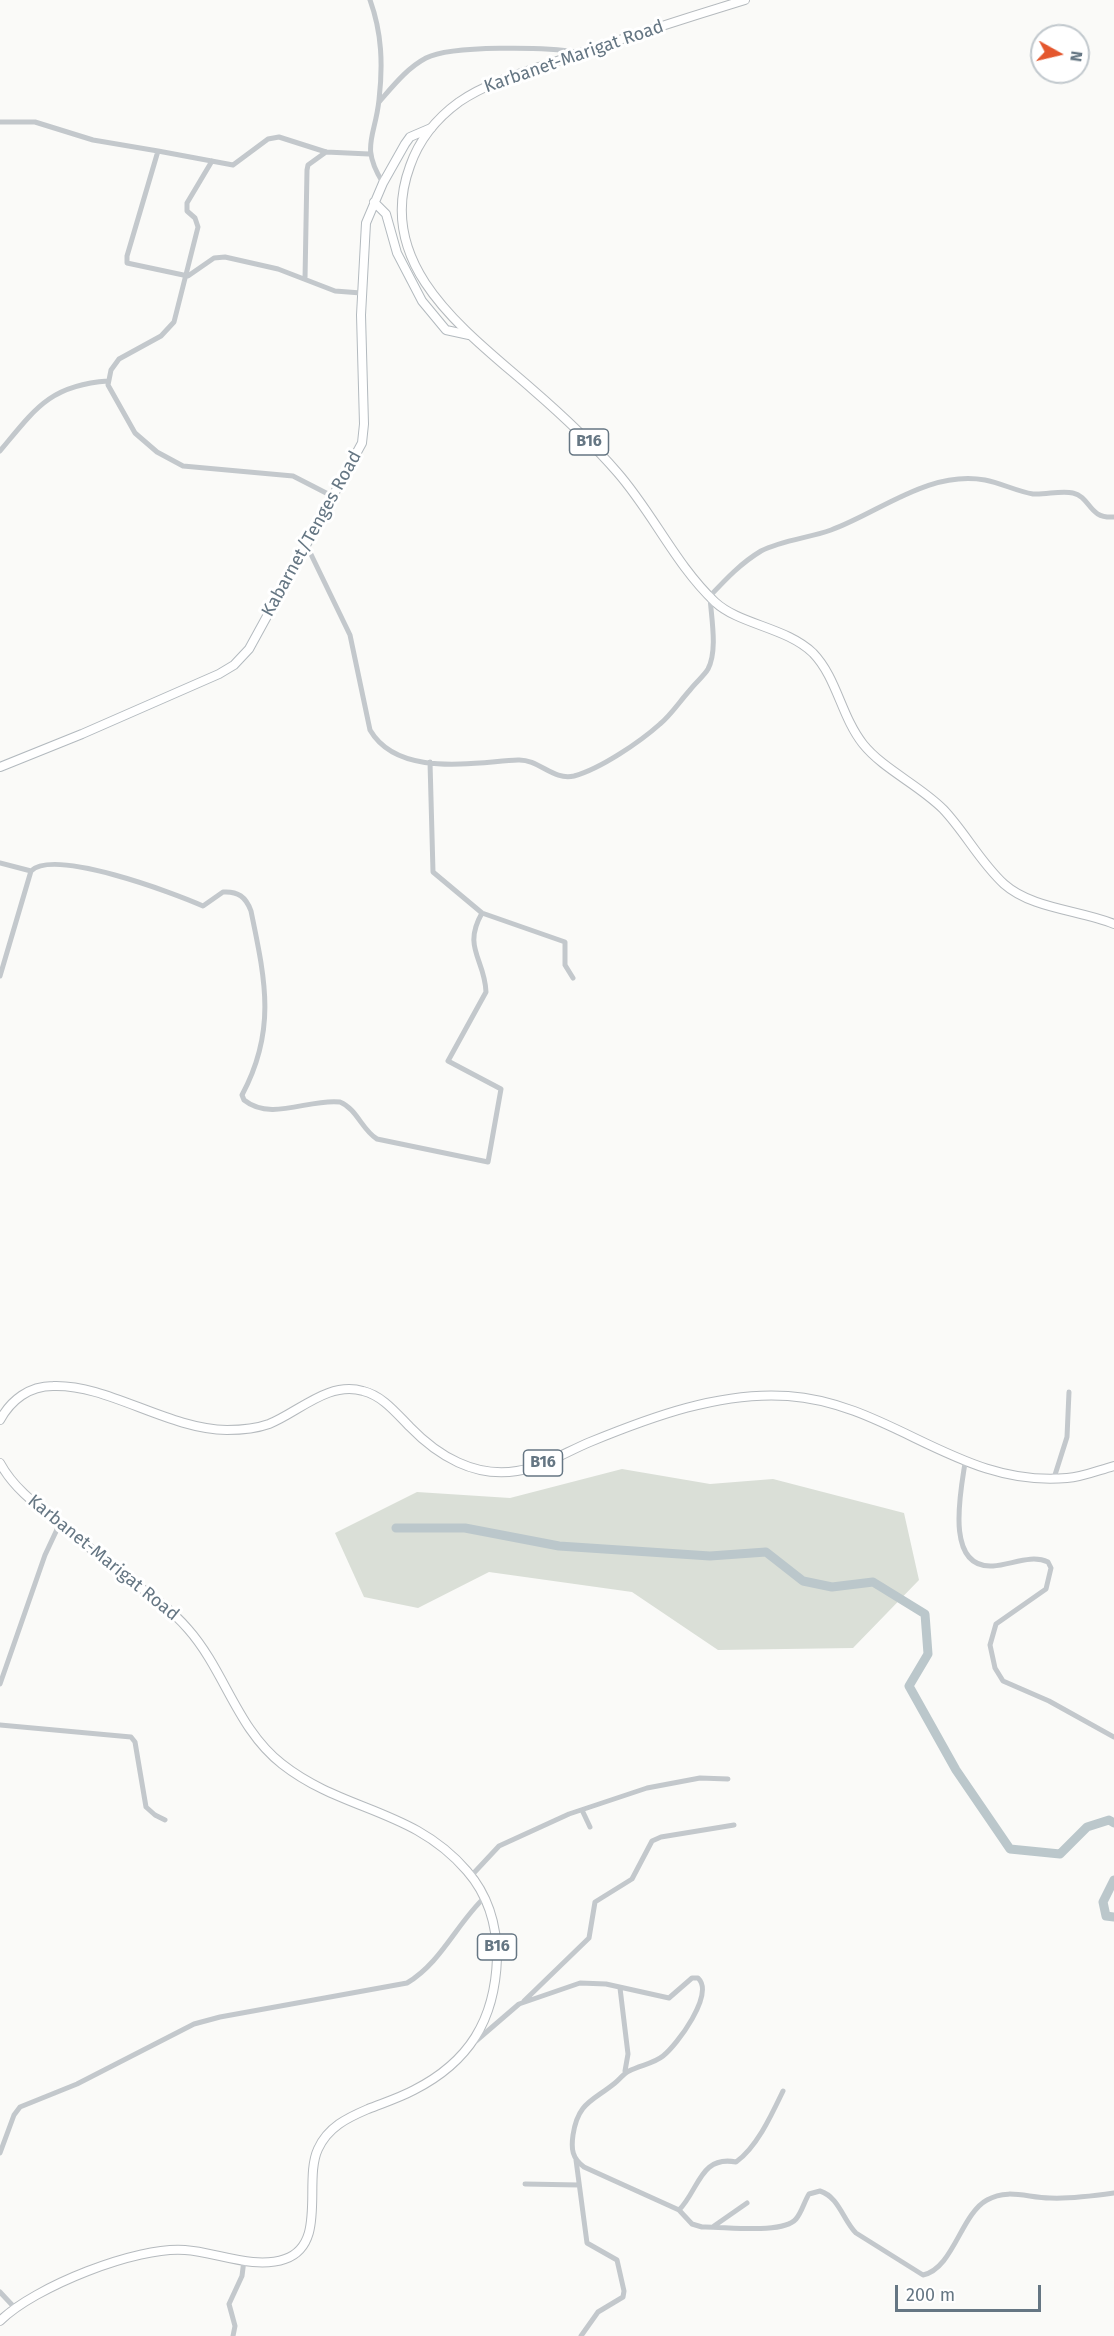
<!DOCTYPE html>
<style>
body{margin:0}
#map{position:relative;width:1114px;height:2336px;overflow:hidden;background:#fafaf8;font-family:"Fira Sans",sans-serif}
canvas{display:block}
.north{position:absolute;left:1030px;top:24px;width:60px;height:60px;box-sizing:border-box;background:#fff;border:2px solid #c1c8cd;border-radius:50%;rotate:98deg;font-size:16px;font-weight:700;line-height:24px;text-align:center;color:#657683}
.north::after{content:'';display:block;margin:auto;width:21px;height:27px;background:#e4572e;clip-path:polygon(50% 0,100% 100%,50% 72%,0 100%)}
.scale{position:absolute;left:895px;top:2285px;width:146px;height:27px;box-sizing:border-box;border:3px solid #657683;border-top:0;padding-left:8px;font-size:18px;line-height:21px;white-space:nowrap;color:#657683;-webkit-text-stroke:4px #fff;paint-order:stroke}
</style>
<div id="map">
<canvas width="1114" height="2336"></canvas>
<div class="north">N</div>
<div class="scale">200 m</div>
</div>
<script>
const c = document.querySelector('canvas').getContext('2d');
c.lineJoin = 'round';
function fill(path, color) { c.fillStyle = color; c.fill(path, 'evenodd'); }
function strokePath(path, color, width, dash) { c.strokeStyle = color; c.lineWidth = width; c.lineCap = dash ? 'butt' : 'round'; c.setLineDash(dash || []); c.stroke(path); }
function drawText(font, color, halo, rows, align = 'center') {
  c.font = font + ' "Fira Sans",sans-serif'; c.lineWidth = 6; c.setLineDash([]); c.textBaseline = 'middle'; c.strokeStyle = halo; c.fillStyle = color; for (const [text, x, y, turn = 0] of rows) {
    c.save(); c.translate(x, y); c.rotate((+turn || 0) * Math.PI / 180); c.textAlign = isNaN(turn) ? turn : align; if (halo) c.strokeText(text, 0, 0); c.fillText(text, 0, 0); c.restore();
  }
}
fill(new Path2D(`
 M 622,1469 L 710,1484 L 773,1479 L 904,1513 L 919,1580 L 853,1648 L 718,1650 L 632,1592 L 489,1572 L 418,1608 L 364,1597 L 335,1533 L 417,1492 L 510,1498 Z`), '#dadfd7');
strokePath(new Path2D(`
 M 396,1528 L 465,1528 L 559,1546 L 710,1556 L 766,1552 L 803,1581 L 832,1587 L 873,1582 L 925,1614 L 928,1654 L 909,1686 L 956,1770 L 1010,1849 L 1060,1854 L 1087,1827 L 1109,1820 L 1114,1823
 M 1114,1880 L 1103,1902 L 1106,1916 L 1114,1917`), '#bbc7cb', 9);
const secondary = new Path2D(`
 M 374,202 L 386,214 L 397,253 L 422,301 L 446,330 L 469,335
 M 0,767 L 82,734 L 219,674 L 234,665 L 249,649 L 362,443 L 364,424 L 361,315 L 366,223 L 383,183 L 405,144 L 410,137 L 431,128`);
const primary = new Path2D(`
 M 745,0 C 686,18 627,37 569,57 C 532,70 491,80 459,102 C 437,118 419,140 410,166 C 373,266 467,332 532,389 C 562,415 591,442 617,472 C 653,513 675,564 715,602 C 740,625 786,627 813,653 C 837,678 841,716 863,744 C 883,769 919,785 943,809 C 965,832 980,862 1004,884 C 1032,909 1080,910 1114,924
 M 0,1420 C 11,1400 29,1386 53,1386 C 108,1384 167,1429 227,1430 C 242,1430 255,1429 269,1424 C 299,1412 328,1381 363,1391 C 383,1396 396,1413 410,1427 C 438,1456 475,1478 517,1471 C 543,1467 566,1452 590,1442 C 651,1417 721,1391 788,1396 C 891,1403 960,1488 1067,1478 C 1083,1477 1099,1470 1114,1466
 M 0,1463 C 14,1489 38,1506 61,1524 C 81,1540 101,1558 122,1574 C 145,1591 169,1607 188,1629 C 225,1671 237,1729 282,1764 C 343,1812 413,1808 467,1871 C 488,1895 497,1926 497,1958 C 495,2020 469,2062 414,2090 C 399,2098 383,2103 368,2109 C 347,2118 328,2127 318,2149 C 303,2181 328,2244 285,2259 C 254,2270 216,2252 185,2250 C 137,2246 34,2287 0,2321`);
strokePath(secondary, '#b3babf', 10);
strokePath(primary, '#b5babe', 10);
strokePath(new Path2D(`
 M 370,0 C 382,33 383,65 379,100 C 375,138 360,146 383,183
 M 379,102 C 393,86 407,68 426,58 C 451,45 547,47 577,52
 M 0,122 L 35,122 L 93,140 L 158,151 L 127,256 L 127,263 L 188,276 L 214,258 L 225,257 L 278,269 L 335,291 L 361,293
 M 158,151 L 233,165 L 268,139 L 279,137 L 326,152 L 369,154
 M 212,161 L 187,203 L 187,211 L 195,218 L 198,227 L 174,322 L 161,336 L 119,359 L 111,370 L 108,385 L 135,433 L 157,452 L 183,466 L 293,476 L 332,496
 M 305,279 L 307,170 L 308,165 L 326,152
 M 0,451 C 35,409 50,385 108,381
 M 305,542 L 350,635 L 370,730 C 398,778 474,762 518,760 C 539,759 553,781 574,776 C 600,769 640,742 660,724 C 671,715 680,701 690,690 C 695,683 704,676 708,669 C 718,650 711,617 710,596 C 726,579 741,563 761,551 C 782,540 809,538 831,530 C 880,512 929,470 985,480 C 1001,483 1016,491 1033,494 C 1046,495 1061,490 1073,493 C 1091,497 1088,519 1114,517
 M 430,762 L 433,872 L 482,913 L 565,942 L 565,965 L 573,978
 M 0,863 L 31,871
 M 0,976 L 31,871 C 54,848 174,893 203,906 L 223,892 C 238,891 246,897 251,911 C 265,979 277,1030 242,1095 L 244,1100 C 271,1122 310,1098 340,1102 C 357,1109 362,1130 377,1139 L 488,1162 L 501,1089 L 448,1061 L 486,992 C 485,959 462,948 482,913
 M 965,1463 C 961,1490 944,1569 993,1566 C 1011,1565 1031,1554 1048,1562 L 1051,1568 L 1046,1589 L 996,1624 L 990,1645 L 995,1668 L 1003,1681 L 1049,1701 L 1114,1737
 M 1054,1478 L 1067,1437 L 1069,1392
 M 0,1684 L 45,1555 L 60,1523
 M 0,1725 L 131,1737 L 135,1742 L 146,1807 L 155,1815 L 165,1820
 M 582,1810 L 590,1827
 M 471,1876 L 499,1846 L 569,1814 L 647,1788 L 700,1778 L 728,1779
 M 620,1988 L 628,2054 L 625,2071
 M 524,2001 L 589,1938 L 595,1902 L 632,1879 L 652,1841 L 661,1837 L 734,1825
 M 476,2041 L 519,2004 L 580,1983 L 606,1984 L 669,1998 L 692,1978 L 698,1978 C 715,1994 677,2045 663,2056 C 653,2064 640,2065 629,2071 C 623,2074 620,2079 615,2083 C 593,2101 578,2102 573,2135 C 571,2149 572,2158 584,2167 L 679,2210 L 692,2224 L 702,2227 C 723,2226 782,2235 796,2219 C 802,2212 804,2202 809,2194 L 820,2191 C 839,2197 843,2220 856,2233 L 923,2275 C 953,2269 961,2214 987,2200 C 1008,2188 1028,2198 1050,2198 C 1071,2199 1093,2196 1114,2193
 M 0,2153 L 14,2115 L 20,2107 L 77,2084 L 194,2024 L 220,2017 L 407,1983 C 441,1963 457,1923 485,1897
 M 576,2160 L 587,2243 L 617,2260 L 624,2291 L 623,2297 L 598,2312 L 581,2336
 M 525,2184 L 579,2185
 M 679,2210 C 699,2190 700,2155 736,2162 C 757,2147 772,2114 783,2091
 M 714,2226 L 747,2203
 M 0,2292 L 14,2307
 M 233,2336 L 235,2326 L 229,2304 L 242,2276 L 244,2260`), '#c3c8cc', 5);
strokePath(secondary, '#fff', 8);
strokePath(primary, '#fff', 8);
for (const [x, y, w] of [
 [589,442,39],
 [543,1463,39],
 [497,1947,39]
]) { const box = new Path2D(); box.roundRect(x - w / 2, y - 13, w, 26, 4.5); c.fillStyle = '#fff'; c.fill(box); strokePath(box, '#657683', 1.5); }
drawText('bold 16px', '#657683', null, [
 ["B16",589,442],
 ["B16",543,1463],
 ["B16",497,1947]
]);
drawText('18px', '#657683', '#fff', [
 ["Karbanet-Marigat Road",574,57,-19],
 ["Kabarnet/Tenges Road",312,534,-61],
 ["Karbanet-Marigat Road",103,1558,39]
]);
</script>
